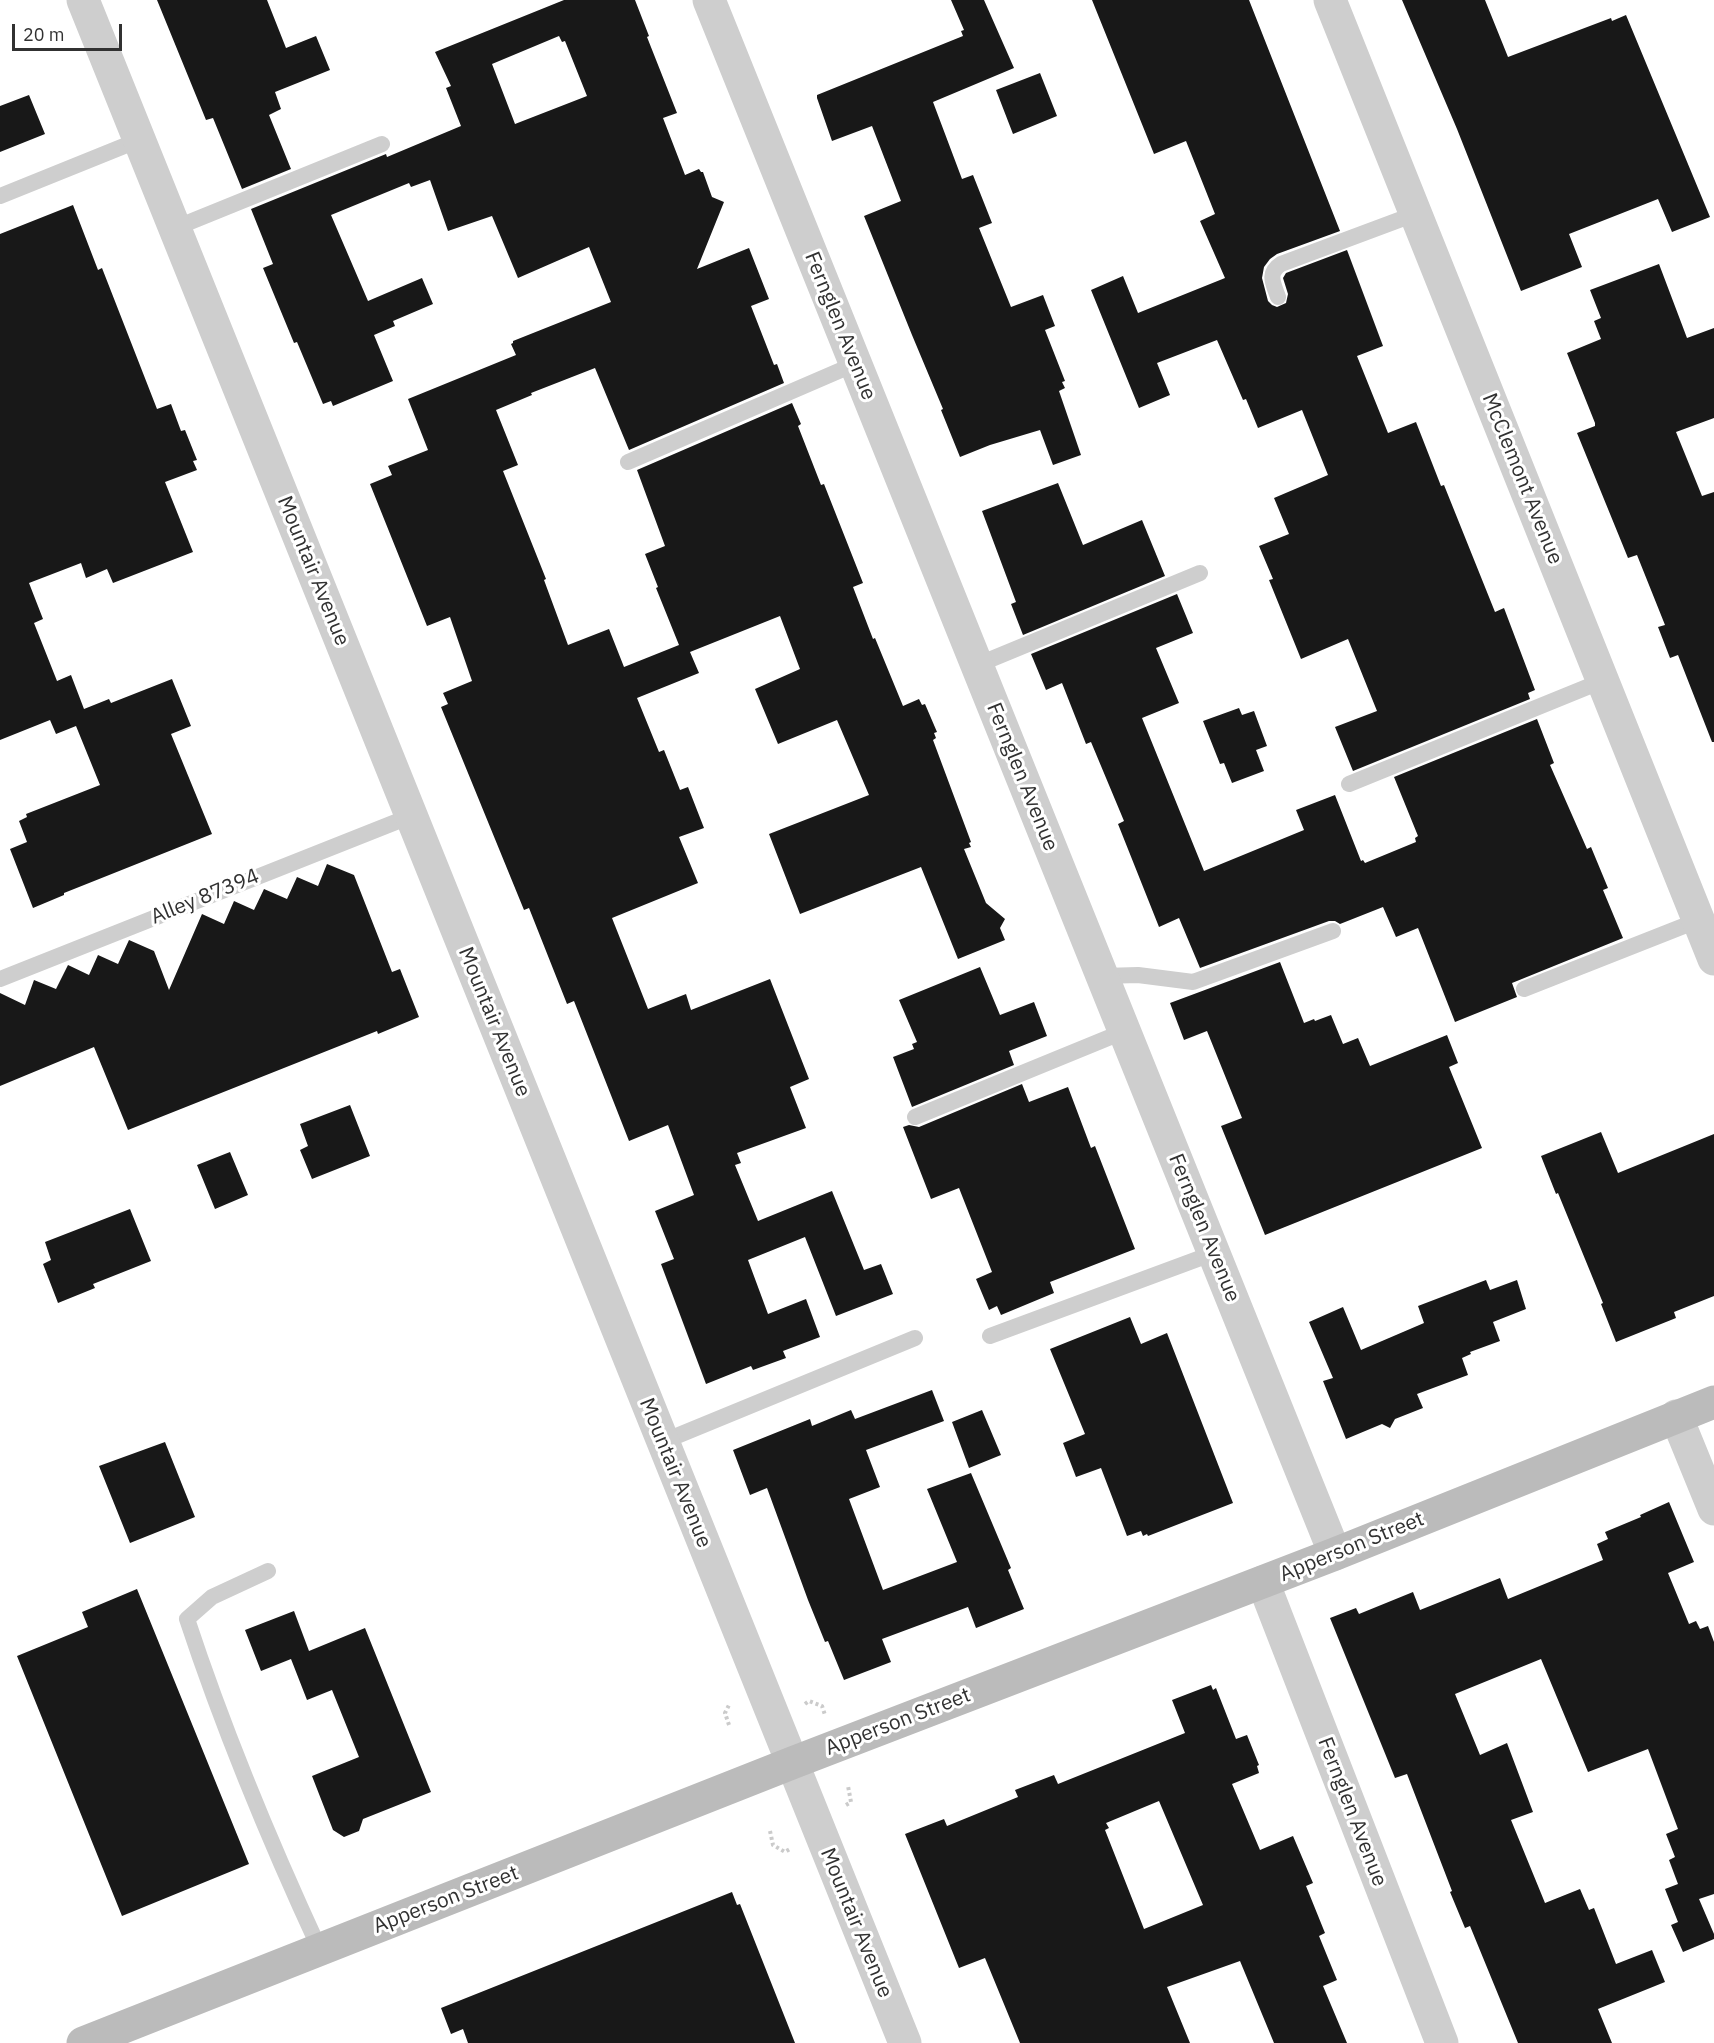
<!DOCTYPE html>
<style>
body{margin:0}
#map{position:relative;width:1714px;height:2043px;overflow:hidden;background:#fff;font-family:"IBM Plex Sans",sans-serif}
canvas{display:block}
.scale{position:absolute;left:12px;top:24px;width:110px;height:27px;box-sizing:border-box;border:3px solid #313131;border-top:0;padding-left:8px;font-size:18px;line-height:21px;white-space:nowrap;color:#313131;-webkit-text-stroke:4px #fff;paint-order:stroke}
</style>
<div id="map">
<canvas width="1714" height="2043"></canvas>
<div class="scale">20 m</div>
</div>
<script>
const c = document.querySelector('canvas').getContext('2d');
c.lineJoin = 'round';
function fill(path, color) { c.fillStyle = color; c.fill(path, 'evenodd'); }
function strokePath(path, color, width, dash) { c.strokeStyle = color; c.lineWidth = width; c.lineCap = dash ? 'butt' : 'round'; c.setLineDash(dash || []); c.stroke(path); }
function drawText(font, color, halo, rows, align = 'center') {
  c.font = font + ' "IBM Plex Sans",sans-serif'; c.lineWidth = 6; c.setLineDash([]); c.textBaseline = 'middle'; c.strokeStyle = halo; c.fillStyle = color; for (const [text, x, y, turn = 0] of rows) {
    c.save(); c.translate(x, y); c.rotate((+turn || 0) * Math.PI / 180); c.textAlign = isNaN(turn) ? turn : align; if (halo) c.strokeText(text, 0, 0); c.fillText(text, 0, 0); c.restore();
  }
}
fill(new Path2D(`
 M 157,0 L 267,0 L 286,48 L 316,36 L 330,70 L 275,92 L 281,109 L 269,115 L 291,169 L 242,189 L 213,118 L 206,120 Z
 M 564,0 L 635,0 L 649,36 L 647,37 L 677,113 L 663,118 L 685,175 L 699,169 L 701,172 L 703,172 L 712,197 L 724,202 L 697,269 L 749,248 L 769,299 L 751,306 L 774,365 L 777,364 L 784,383 L 629,450 L 595,368 L 531,393 L 532,395 L 496,410 L 518,465 L 503,471 L 546,579 L 544,580 L 568,645 L 609,629 L 624,667 L 679,645 L 656,588 L 658,587 L 645,554 L 665,546 L 637,470 L 792,403 L 801,424 L 798,426 L 821,485 L 824,484 L 863,583 L 853,587 L 873,639 L 875,638 L 903,706 L 919,699 L 922,705 L 925,704 L 937,732 L 934,733 L 936,738 L 933,740 L 971,842 L 969,843 L 971,847 L 964,849 L 986,903 L 1005,919 L 1000,928 L 1005,940 L 958,959 L 921,867 L 800,914 L 769,834 L 869,795 L 837,720 L 778,744 L 755,689 L 800,669 L 780,616 L 690,652 L 699,673 L 637,698 L 659,752 L 664,750 L 680,790 L 688,787 L 704,828 L 679,837 L 698,883 L 612,918 L 648,1009 L 686,994 L 691,1010 L 770,979 L 809,1079 L 790,1087 L 806,1128 L 737,1153 L 741,1163 L 735,1165 L 758,1221 L 832,1191 L 864,1270 L 881,1264 L 893,1294 L 836,1316 L 805,1237 L 748,1260 L 768,1314 L 806,1299 L 820,1337 L 783,1351 L 786,1358 L 753,1370 L 751,1366 L 706,1384 L 661,1264 L 674,1259 L 655,1211 L 694,1195 L 668,1125 L 629,1141 L 574,1001 L 567,1004 L 529,908 L 524,910 L 441,707 L 448,704 L 443,693 L 472,681 L 450,617 L 427,626 L 370,484 L 392,475 L 388,466 L 428,450 L 408,399 L 516,355 L 511,344 L 513,343 L 513,341 L 611,302 L 589,247 L 518,278 L 492,216 L 448,231 L 430,180 L 411,187 L 409,183 L 331,215 L 368,301 L 422,278 L 433,304 L 393,321 L 395,326 L 374,335 L 393,381 L 333,406 L 331,401 L 323,404 L 297,342 L 294,343 L 263,268 L 273,264 L 251,209 L 386,154 L 387,157 L 461,126 L 446,88 L 451,86 L 435,52 ZM 559,36 L 562,42 L 565,41 L 587,96 L 515,124 L 492,64 Z
 M 951,0 L 984,0 L 1014,68 L 933,102 L 962,179 L 973,175 L 992,223 L 979,228 L 1011,307 L 1043,295 L 1055,326 L 1045,330 L 1065,381 L 1062,382 L 1065,388 L 1059,391 L 1081,455 L 1053,465 L 1040,430 L 990,445 L 960,457 L 941,410 L 943,409 L 912,335 L 864,216 L 901,201 L 872,126 L 832,141 L 817,98 L 817,95 L 963,36 L 961,31 L 964,30 Z
 M 1092,0 L 1249,0 L 1340,231 L 1277,254 L 1270,259 L 1264,267 L 1262,278 L 1268,301 L 1272,305 L 1277,307 L 1286,303 L 1288,294 L 1283,278 L 1286,273 L 1347,250 L 1383,346 L 1357,356 L 1388,433 L 1416,422 L 1441,486 L 1444,485 L 1495,612 L 1504,608 L 1535,690 L 1528,693 L 1530,699 L 1353,771 L 1335,727 L 1377,711 L 1348,639 L 1301,659 L 1269,580 L 1273,579 L 1259,546 L 1289,534 L 1274,498 L 1328,475 L 1302,410 L 1258,428 L 1246,399 L 1243,400 L 1217,340 L 1157,363 L 1170,395 L 1139,408 L 1091,290 L 1123,276 L 1138,313 L 1225,278 L 1200,221 L 1215,214 L 1186,141 L 1154,154 Z
 M 1402,0 L 1485,0 L 1508,57 L 1611,18 L 1612,21 L 1626,15 L 1710,217 L 1672,232 L 1658,199 L 1569,234 L 1582,267 L 1521,291 L 1457,129 Z
 M 1040,73 L 1057,116 L 1013,134 L 996,90 Z
 M 29,95 L 45,134 L 0,152 L 0,106 Z
 M 73,205 L 98,270 L 102,268 L 157,409 L 171,404 L 181,431 L 185,430 L 197,460 L 193,461 L 197,470 L 165,482 L 193,552 L 113,583 L 107,569 L 86,578 L 81,563 L 29,583 L 43,619 L 34,623 L 57,681 L 71,675 L 84,709 L 109,699 L 111,703 L 172,679 L 191,726 L 171,734 L 212,834 L 64,893 L 64,895 L 33,908 L 10,849 L 27,842 L 19,821 L 27,817 L 26,814 L 100,785 L 76,726 L 56,734 L 50,720 L 0,740 L 0,234 Z
 M 1659,264 L 1687,338 L 1714,328 L 1714,418 L 1676,432 L 1702,496 L 1714,492 L 1714,742 L 1712,742 L 1678,655 L 1670,658 L 1658,627 L 1665,625 L 1637,555 L 1628,558 L 1577,433 L 1595,426 L 1595,423 L 1567,353 L 1601,339 L 1594,321 L 1601,318 L 1590,290 Z
 M 1058,483 L 1083,545 L 1142,520 L 1165,576 L 1023,635 L 1011,604 L 1016,602 L 982,511 Z
 M 1177,594 L 1193,633 L 1156,648 L 1179,703 L 1142,718 L 1204,871 L 1304,830 L 1296,810 L 1335,795 L 1361,861 L 1363,860 L 1365,863 L 1416,842 L 1415,838 L 1418,836 L 1394,777 L 1537,719 L 1554,763 L 1550,765 L 1587,849 L 1591,847 L 1608,888 L 1603,890 L 1623,938 L 1512,983 L 1517,997 L 1455,1022 L 1418,928 L 1396,937 L 1383,907 L 1340,924 L 1335,921 L 1329,921 L 1200,968 L 1179,918 L 1159,927 L 1118,824 L 1124,821 L 1091,742 L 1086,744 L 1062,683 L 1046,690 L 1031,654 Z
 M 1239,708 L 1242,715 L 1254,711 L 1267,746 L 1256,750 L 1264,771 L 1232,783 L 1224,763 L 1220,764 L 1203,721 Z
 M 327,864 L 354,875 L 392,972 L 400,969 L 419,1017 L 378,1034 L 377,1031 L 128,1130 L 94,1047 L 0,1086 L 0,993 L 25,1005 L 34,980 L 56,989 L 68,965 L 89,975 L 98,955 L 118,964 L 129,940 L 154,951 L 169,990 L 202,914 L 224,924 L 234,901 L 254,910 L 264,889 L 287,899 L 297,877 L 318,886 Z
 M 1280,962 L 1304,1023 L 1314,1019 L 1315,1021 L 1331,1015 L 1343,1044 L 1358,1038 L 1370,1066 L 1447,1035 L 1458,1063 L 1449,1067 L 1482,1148 L 1265,1235 L 1221,1126 L 1242,1118 L 1207,1031 L 1184,1040 L 1170,1003 Z
 M 980,967 L 1000,1015 L 1034,1002 L 1047,1036 L 1009,1051 L 1014,1065 L 912,1107 L 893,1057 L 914,1049 L 912,1044 L 917,1042 L 899,1000 Z
 M 1022,1084 L 1029,1102 L 1068,1087 L 1091,1148 L 1095,1146 L 1135,1249 L 1050,1282 L 1054,1293 L 1001,1315 L 997,1306 L 989,1310 L 976,1279 L 992,1272 L 959,1188 L 931,1199 L 903,1127 L 909,1125 L 919,1127 Z
 M 350,1105 L 370,1156 L 312,1179 L 300,1150 L 308,1146 L 300,1124 Z
 M 1601,1132 L 1618,1173 L 1714,1134 L 1714,1296 L 1674,1312 L 1676,1318 L 1616,1342 L 1601,1304 L 1603,1303 L 1558,1193 L 1556,1194 L 1541,1156 Z
 M 230,1152 L 248,1195 L 215,1209 L 197,1165 Z
 M 130,1209 L 151,1261 L 93,1284 L 95,1288 L 58,1303 L 43,1264 L 51,1260 L 45,1242 Z
 M 1486,1280 L 1490,1290 L 1517,1280 L 1526,1309 L 1493,1322 L 1500,1341 L 1470,1352 L 1471,1354 L 1462,1358 L 1468,1375 L 1417,1394 L 1423,1408 L 1395,1419 L 1390,1428 L 1382,1424 L 1346,1439 L 1323,1381 L 1333,1378 L 1309,1322 L 1343,1307 L 1361,1350 L 1424,1323 L 1418,1306 Z
 M 1130,1317 L 1141,1344 L 1167,1333 L 1233,1503 L 1148,1536 L 1147,1534 L 1143,1536 L 1141,1531 L 1127,1536 L 1101,1468 L 1076,1477 L 1063,1443 L 1085,1434 L 1050,1349 Z
 M 932,1390 L 944,1421 L 866,1450 L 880,1487 L 849,1499 L 883,1590 L 957,1562 L 927,1489 L 971,1473 L 1011,1568 L 1008,1570 L 1024,1609 L 976,1628 L 968,1607 L 882,1639 L 891,1662 L 844,1680 L 828,1641 L 825,1642 L 808,1600 L 767,1488 L 750,1495 L 733,1450 L 810,1419 L 812,1426 L 851,1410 L 855,1419 Z
 M 982,1410 L 1001,1455 L 969,1468 L 952,1422 Z
 M 165,1442 L 195,1517 L 130,1543 L 99,1466 Z
 M 1669,1502 L 1694,1562 L 1668,1573 L 1689,1624 L 1696,1621 L 1700,1629 L 1708,1626 L 1714,1642 L 1714,1894 L 1699,1899 L 1714,1934 L 1714,1939 L 1683,1952 L 1671,1925 L 1678,1922 L 1665,1889 L 1678,1884 L 1669,1860 L 1675,1857 L 1666,1834 L 1678,1829 L 1648,1749 L 1588,1772 L 1541,1659 L 1455,1694 L 1480,1755 L 1507,1743 L 1533,1812 L 1511,1820 L 1545,1903 L 1580,1889 L 1589,1910 L 1594,1908 L 1616,1964 L 1652,1950 L 1665,1982 L 1598,2009 L 1612,2043 L 1518,2043 L 1470,1926 L 1465,1928 L 1450,1892 L 1452,1891 L 1407,1774 L 1395,1778 L 1330,1618 L 1356,1608 L 1359,1614 L 1413,1592 L 1420,1610 L 1500,1578 L 1508,1599 L 1603,1560 L 1597,1544 L 1608,1539 L 1605,1532 L 1641,1517 L 1640,1515 Z
 M 137,1589 L 249,1864 L 122,1916 L 17,1656 L 88,1627 L 82,1612 Z
 M 294,1611 L 309,1651 L 365,1628 L 431,1792 L 363,1819 L 359,1831 L 344,1837 L 333,1830 L 312,1776 L 359,1757 L 332,1690 L 307,1700 L 291,1659 L 261,1671 L 245,1630 Z
 M 1211,1685 L 1213,1690 L 1216,1688 L 1236,1739 L 1247,1735 L 1259,1765 L 1257,1766 L 1259,1773 L 1232,1784 L 1260,1850 L 1293,1836 L 1313,1883 L 1306,1886 L 1325,1933 L 1319,1936 L 1337,1980 L 1323,1986 L 1347,2043 L 1274,2043 L 1240,1961 L 1167,1987 L 1190,2043 L 1020,2043 L 985,1958 L 959,1968 L 905,1834 L 944,1819 L 947,1826 L 1018,1797 L 1015,1790 L 1054,1775 L 1058,1784 L 1185,1733 L 1172,1700 ZM 1159,1801 L 1203,1905 L 1144,1929 L 1105,1830 L 1109,1828 L 1106,1823 Z
 M 732,1892 L 737,1905 L 740,1904 L 795,2043 L 468,2043 L 463,2029 L 451,2034 L 441,2008 Z`), '#181818');
strokePath(new Path2D(`
 M 805,1704 L 809,1701 L 822,1706 L 825,1715
 M 729,1725 L 725,1713 L 730,1703
 M 846,1805 L 851,1802 L 848,1786
 M 770,1831 L 773,1845 L 785,1852 L 790,1849`), '#cbcbcb', 4, [3, 3]);
strokePath(new Path2D(`
 M 0,196 L 139,140
 M 175,228 L 382,144
 M 1278,297 C 1273,283 1267,273 1281,264 L 1415,214
 M 628,462 L 855,364
 M 977,665 L 1200,573
 M 1349,784 L 1602,681
 M 1103,976 L 1138,975 L 1193,982 L 1333,931
 M 0,979 L 411,816
 M 1524,989 L 1699,920
 M 915,1117 L 1125,1031
 M 990,1336 L 1214,1253
 M 662,1442 L 915,1338
 M 268,1571 L 212,1597 L 187,1619 C 224,1731 270,1842 320,1950`), '#cecece', 16);
strokePath(new Path2D(`
 M 83,0 L 905,2043
 M 709,0 L 1335,1554
 M 1330,0 L 1714,959
 M 1676,1416 L 1714,1509
 M 1263,1582 L 1442,2043`), '#cecece', 33);
strokePath(new Path2D(`
 M 83,2043 L 792,1763 L 1335,1554 L 1714,1402`), '#bbb', 33);
drawText('21px', '#313131', '#fff', [
 ["Fernglen Avenue",840,326,68],
 ["McClemont Avenue",1522,479,68],
 ["Mountair Avenue",313,571,68],
 ["Fernglen Avenue",1022,777,68],
 ["Alley 87394",205,897,-22],
 ["Mountair Avenue",494,1022,68],
 ["Fernglen Avenue",1204,1228,68],
 ["Mountair Avenue",675,1473,68],
 ["Apperson Street",1352,1547,-22],
 ["Apperson Street",898,1722,-21],
 ["Fernglen Avenue",1352,1812,69],
 ["Apperson Street",446,1900,-21],
 ["Mountair Avenue",856,1923,68]
]);
</script>
